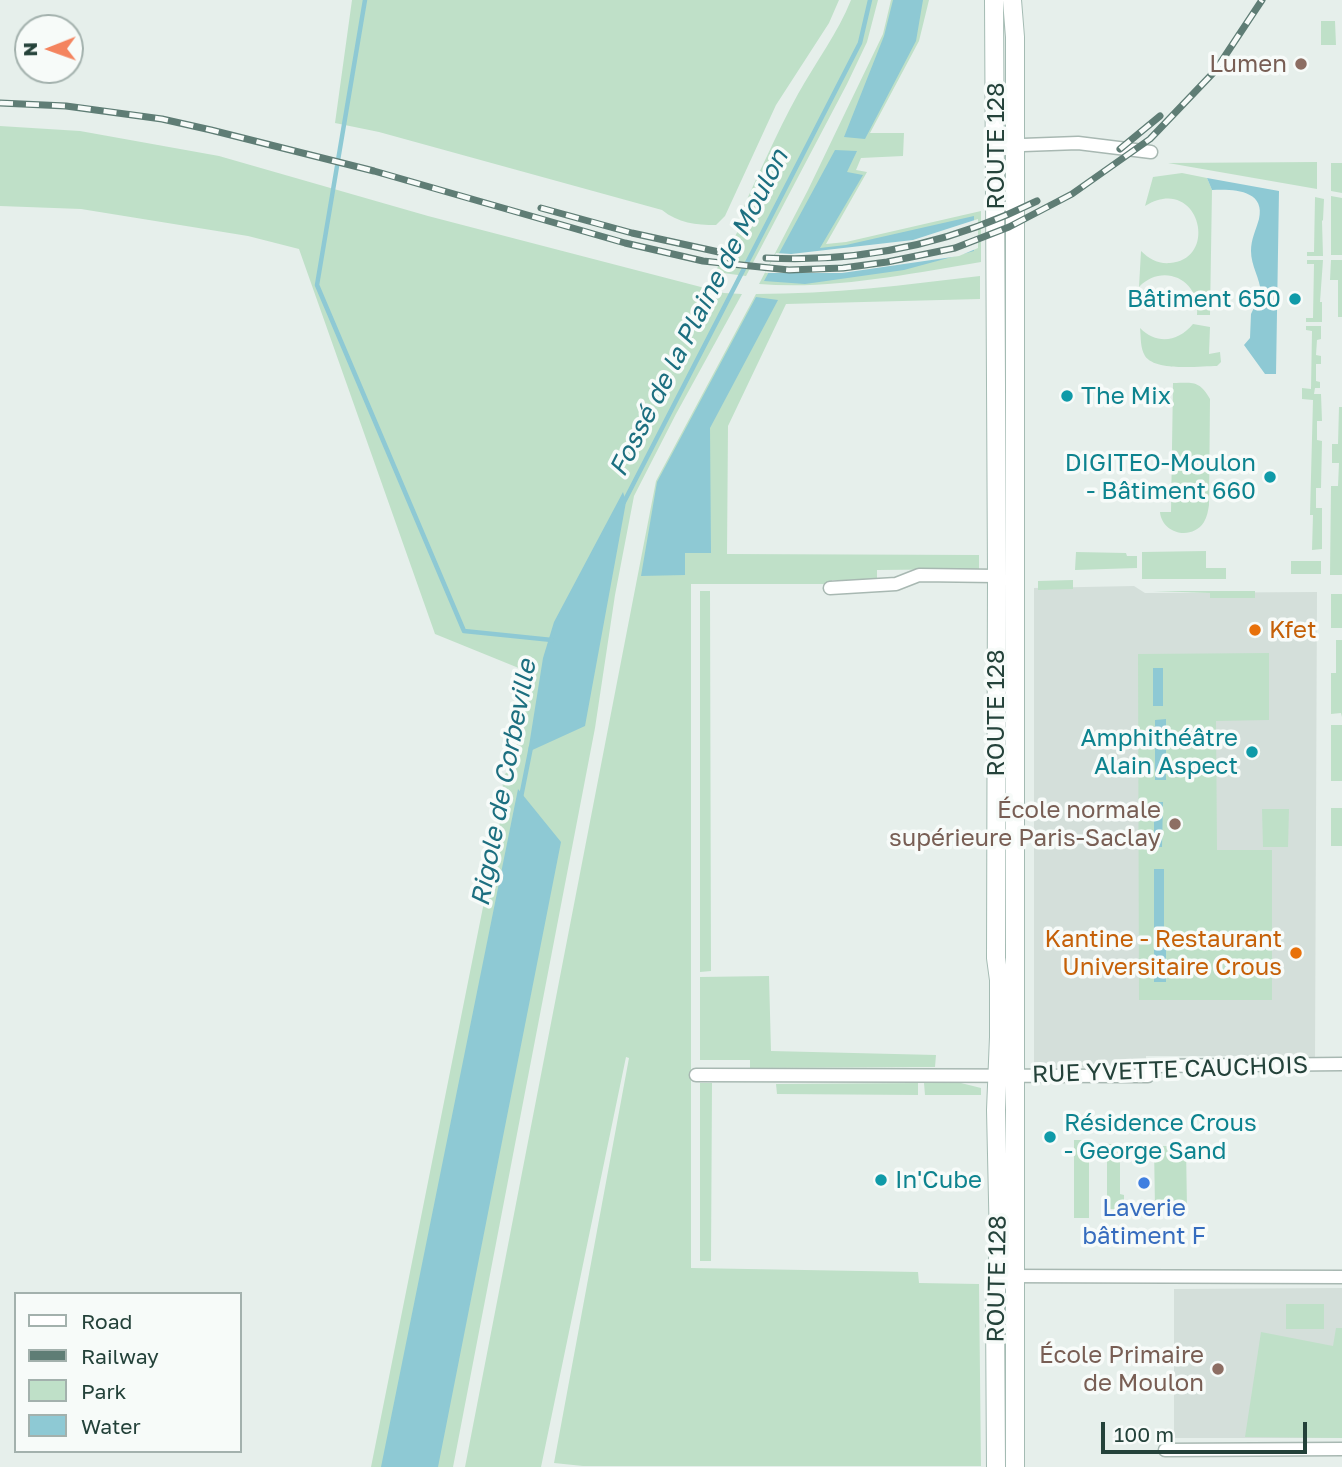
<!DOCTYPE html>
<meta charset="utf-8">
<style>
body{margin:0}
#map{position:relative;width:1342px;height:1467px;overflow:hidden;background:#e6efeb;font-family:"Golos Text",sans-serif}
canvas{display:block}
.legend{position:absolute;left:14px;top:1292px;width:228px;height:161px;box-sizing:border-box;background:#f7fbf9;border:2px solid #a3b1ad;margin:0;padding:9px 12px;list-style:none;font-size:21px;color:#24423a}
.legend li{display:flex;align-items:center;gap:14px;height:35px}
.legend b{width:35px;border:2px solid #a3b1ad}
.north{position:absolute;left:14px;top:14px;width:70px;height:70px;box-sizing:border-box;background:#f7fbf9;border:2px solid #a3b1ad;border-radius:50%;rotate:269deg;font-size:19px;font-weight:700;line-height:28px;text-align:center;color:#24423a}
.north::after{content:'';display:block;margin:auto;width:24px;height:32px;background:#f4845f;clip-path:polygon(50% 0,100% 100%,50% 72%,0 100%)}
.scale{position:absolute;left:1101px;top:1422px;width:206px;height:32px;box-sizing:border-box;border:4px solid #24423a;border-top:0;padding-left:9px;font-size:21px;line-height:24px;white-space:nowrap;color:#24423a;-webkit-text-stroke:5px #f7fbf9;paint-order:stroke}
</style>
<div id="map">
<canvas width="1342" height="1467"></canvas>
<ul class="legend">
<li><b style="height:9px;background:#fff"></b>Road</li>
<li><b style="height:9px;background:#5f7d75"></b>Railway</li>
<li><b style="height:19px;background:#bfe0c8"></b>Park</li>
<li><b style="height:19px;background:#8ec9d4"></b>Water</li>
</ul>
<div class="north">N</div>
<div class="scale">100 m</div>
</div>
<script>
const c = document.querySelector('canvas').getContext('2d');
c.lineJoin = 'round';
function fill(path, color) { c.fillStyle = color; c.fill(path, 'evenodd'); }
function strokePath(path, color, width, dash) { c.strokeStyle = color; c.lineWidth = width; c.lineCap = dash ? 'butt' : 'round'; c.setLineDash(dash || []); c.stroke(path); }
function drawText(font, color, halo, rows, align = 'center') {
  c.font = font + ' "Golos Text",sans-serif'; c.lineWidth = 7; c.setLineDash([]); c.textBaseline = 'middle'; c.strokeStyle = halo; c.fillStyle = color; for (const [text, x, y, turn = 0] of rows) {
    c.save(); c.translate(x, y); c.rotate((+turn || 0) * Math.PI / 180); c.textAlign = isNaN(turn) ? turn : align; if (halo) c.strokeText(text, 0, 0); c.fillText(text, 0, 0); c.restore();
  }
}
fill(new Path2D(`
 M 1134,586 L 1145,593 L 1317,592 L 1315,1061 L 1270,1061 L 1270,1056 L 1146,1056 L 1146,1067 L 1034,1068 L 1034,588 Z
 M 1342,1288 L 1342,1438 L 1174,1438 L 1174,1289 Z`), '#d4dfda');
fill(new Path2D(`
 M 352,0 L 839,0 L 829,23 L 776,105 L 725,216 L 716,225 C 696,225 678,223 662,210 L 379,132 L 335,123 Z
 M 851,0 L 878,0 L 867,42 L 847,84 L 746,276 L 715,272 L 743,222 L 739,217 C 758,176 776,134 798,94 C 815,63 838,33 851,0 Z
 M 891,0 L 929,0 L 919,41 L 870,133 L 904,133 L 903,156 L 861,158 L 856,170 L 867,172 L 826,244 L 846,242 L 981,211 L 981,262 C 908,274 833,290 759,284 L 808,190 L 883,34 Z
 M 1321,21 L 1335,21 L 1336,45 L 1321,45 Z
 M 0,126 L 80,131 L 219,156 L 428,216 L 724,293 L 742,294 L 676,414 L 634,496 L 615,595 L 595,728 L 453,1467 L 371,1467 L 504,802 L 502,777 L 512,767 L 531,673 L 435,634 L 299,249 L 248,236 L 81,209 L 0,206 Z
 M 1317,162 L 1317,189 L 1168,163 Z
 M 1331,163 L 1342,163 L 1342,193 L 1331,191 Z
 M 1182,173 L 1207,178 L 1212,190 L 1210,315 L 1197,315 C 1201,280 1163,262 1139,287 L 1141,251 C 1149,259 1158,264 1170,263 C 1221,259 1198,173 1145,206 L 1153,177 Z
 M 1000,192 L 1010,192 L 1010,532 L 1006,532 L 1006,481 L 1000,452 Z
 M 1331,196 L 1342,198 L 1342,255 L 1331,255 Z
 M 1315,197 L 1324,199 L 1323,220 L 1322,221 L 1323,256 L 1307,256 L 1307,252 L 1314,252 Z
 M 1307,260 L 1323,260 L 1320,302 L 1322,302 L 1322,322 L 1306,322 L 1306,318 L 1313,318 L 1314,264 L 1307,264 Z
 M 1331,260 L 1342,260 L 1342,317 L 1338,317 L 1338,280 L 1330,280 Z
 M 980,276 L 980,299 L 786,304 L 728,426 L 727,554 L 979,555 L 979,569 L 877,570 L 877,580 L 832,580 L 832,584 L 691,584 L 691,1268 L 918,1272 L 919,1283 L 979,1284 L 981,1466 L 583,1466 L 554,1463 L 629,1058 L 626,1057 L 541,1467 L 465,1467 L 656,481 L 756,294 C 832,294 906,285 980,276 Z
 M 1193,324 L 1210,327 L 1209,354 L 1220,352 L 1221,362 L 1217,366 C 1200,366 1156,372 1145,356 C 1140,348 1141,337 1140,328 C 1157,345 1178,342 1193,324 Z
 M 1306,326 L 1321,326 L 1321,339 L 1317,340 L 1316,355 L 1321,356 L 1321,364 L 1316,364 L 1316,381 L 1320,382 L 1320,388 L 1315,388 L 1314,394 L 1321,394 L 1322,421 L 1317,421 L 1317,440 L 1322,441 L 1321,488 L 1316,488 L 1316,508 L 1322,508 L 1322,549 L 1312,550 L 1313,515 L 1310,515 L 1313,400 L 1302,399 L 1302,388 L 1311,389 L 1312,331 L 1306,330 Z
 M 1173,383 C 1193,383 1199,380 1210,399 L 1209,505 C 1208,511 1207,517 1204,522 C 1192,541 1162,534 1160,512 L 1171,512 Z
 M 1339,407 L 1342,407 L 1342,575 L 1330,575 L 1331,486 L 1338,486 L 1339,463 L 1332,463 L 1332,444 L 1338,444 Z
 M 1206,551 L 1206,568 L 1226,568 L 1226,579 L 1142,579 L 1142,552 Z
 M 1076,552 L 1126,553 L 1127,556 L 1137,556 L 1137,568 L 1075,570 Z
 M 1291,561 L 1321,561 L 1321,574 L 1291,574 Z
 M 1073,580 L 1073,589 L 1038,590 L 1038,581 Z
 M 700,591 L 710,591 L 711,971 L 700,972 Z
 M 1153,591 L 1255,591 L 1255,598 L 1210,598 L 1210,593 Z
 M 1331,594 L 1342,594 L 1342,628 L 1331,628 Z
 M 1336,640 L 1342,640 L 1342,717 L 1341,713 L 1331,714 L 1331,673 L 1336,673 Z
 M 1269,653 L 1269,720 L 1216,721 L 1217,850 L 1272,850 L 1272,1000 L 1139,1000 L 1138,654 Z
 M 1331,725 L 1342,725 L 1342,781 L 1331,781 Z
 M 1331,808 L 1342,808 L 1342,846 L 1331,846 Z
 M 1262,809 L 1289,809 L 1288,847 L 1263,847 Z
 M 769,976 L 771,1051 L 936,1055 L 935,1067 L 750,1068 L 750,1060 L 700,1060 L 700,977 Z
 M 700,1083 L 712,1083 L 711,1261 L 700,1261 Z
 M 918,1083 L 918,1095 L 777,1094 L 776,1084 Z
 M 924,1083 L 961,1083 L 981,1088 L 981,1095 L 925,1095 Z
 M 1074,1140 L 1089,1140 L 1089,1218 L 1074,1218 Z
 M 1107,1144 L 1124,1144 L 1124,1159 L 1120,1160 L 1120,1194 L 1124,1195 L 1124,1209 L 1107,1209 Z
 M 1154,1146 L 1186,1146 L 1187,1209 L 1155,1209 Z
 M 1286,1304 L 1324,1304 L 1324,1329 L 1286,1329 Z
 M 1336,1328 L 1342,1328 L 1342,1438 L 1245,1437 L 1261,1332 L 1333,1346 Z`), '#bfe0c8');
fill(new Path2D(`
 M 893,0 L 923,0 L 916,41 L 865,139 L 844,137 L 884,36 Z
 M 835,150 L 857,151 L 847,172 L 863,175 L 820,248 L 846,245 L 974,216 L 974,251 L 904,270 L 805,284 L 764,281 Z
 M 1207,178 L 1279,191 L 1276,374 L 1265,374 L 1244,345 L 1250,338 L 1251,314 L 1261,293 C 1260,278 1251,266 1251,251 C 1251,239 1256,230 1259,219 C 1266,189 1231,189 1212,190 Z
 M 756,297 L 778,300 L 710,428 L 711,553 L 685,553 L 685,575 L 641,576 L 657,482 Z
 M 623,492 L 626,502 L 585,726 L 528,752 L 543,658 L 554,622 Z
 M 1153,668 L 1163,668 L 1163,706 L 1153,706 Z
 M 1166,719 L 1166,780 L 1155,780 L 1155,720 Z
 M 518,789 L 561,842 L 438,1467 L 381,1467 Z
 M 1154,802 L 1163,802 L 1162,847 L 1154,847 Z
 M 1154,869 L 1164,869 L 1164,930 L 1154,930 Z
 M 1166,945 L 1166,982 L 1154,982 L 1154,946 Z`), '#8ec9d4');
fill(new Path2D(`
 M 978,219 L 978,248 L 959,256 L 842,273 L 765,273 L 776,253 L 791,254 L 913,240 Z`), '#e6efeb');
strokePath(new Path2D(`
 M 365,0 L 317,285 L 464,631 L 552,640
 M 624,502 L 860,43 L 870,0
 M 521,797 L 531,747`), '#8ec9d4', 4.5);
const minor = new Path2D(`
 M 995,146 L 1078,143 L 1151,152
 M 830,588 L 896,584 L 919,575 L 997,576
 M 696,1075 L 1146,1076 L 1148,1076 L 1148,1066 L 1342,1064
 M 997,1276 L 1342,1277
 M 1165,1450 L 1342,1449`);
const secondary = new Path2D(`
 M 994,0 L 997,576 L 996,958 L 999,980 L 999,1037 L 996,1110 L 999,1244 L 995,1308 L 996,1467
 M 1012,0 L 1015,37 L 1015,1467`);
strokePath(minor, '#a8b8b2', 15);
strokePath(secondary, '#a4bbb3', 20);
strokePath(minor, '#fff', 12);
strokePath(secondary, '#fff', 18);
const rail = new Path2D(`
 M 0,103 L 66,106 L 162,119 L 211,130 L 374,171 L 625,243 L 703,261 L 789,270 L 843,268 L 887,262 L 955,248 L 1009,227 L 1072,194 L 1150,139 L 1215,71 L 1262,0
 M 1120,149 L 1160,116
 M 541,208 L 632,233 L 728,254
 M 766,258 C 861,263 952,243 1037,201`);
strokePath(rail, '#5f7d75', 7);
strokePath(rail, '#f7fbf9', 4.5, [13]);
for (const [x, y, r, color] of [
 [1301,64,7,"#8d6e63"],
 [1295,299,7,"#0f9aa8"],
 [1067,396,7,"#0f9aa8"],
 [1270,477,7,"#0f9aa8"],
 [1255,630,7,"#e8710a"],
 [1252,752,7,"#0f9aa8"],
 [1175,824,7,"#8d6e63"],
 [1296,953,7,"#e8710a"],
 [1050,1137,7,"#0f9aa8"],
 [881,1180,7,"#0f9aa8"],
 [1144,1183,7,"#3f7fe0"],
 [1218,1369,7,"#8d6e63"]
]) { const dot = new Path2D(); dot.arc(x, y, r, 0, 2 * Math.PI); c.fillStyle = color; c.fill(dot); strokePath(dot, '#f7fbf9', 2.5); }
drawText('24px', '#785e54', '#f7fbf9', [
 ["Lumen",1287,64],
 ["École normale",1161,810],
 ["supérieure Paris-Saclay",1161,838],
 ["École Primaire",1204,1355],
 ["de Moulon",1204,1383]
], 'right');
drawText('24px', '#24423a', '#f7fbf9', [
 ["ROUTE 128",996,146,-90],
 ["ROUTE 128",996,713,-90],
 ["RUE YVETTE CAUCHOIS",1170,1070,-2],
 ["ROUTE 128",997,1279,-89]
]);
drawText('24px', '#0d838f', '#f7fbf9', [
 ["Bâtiment 650",1281,299],
 ["The Mix",1081,396,"left"],
 ["DIGITEO-Moulon",1256,463],
 ["- Bâtiment 660",1256,491],
 ["Amphithéâtre",1238,738],
 ["Alain Aspect",1238,766],
 ["Résidence Crous",1064,1123,"left"],
 ["- George Sand",1064,1151,"left"],
 ["In'Cube",895,1180,"left"]
], 'right');
drawText('24px', '#c56008', '#f7fbf9', [
 ["Kfet",1269,630],
 ["Kantine - Restaurant",1282,939,"right"],
 ["Universitaire Crous",1282,967,"right"]
], 'left');
drawText('24px', '#366cbe', '#f7fbf9', [
 ["Laverie",1144,1208],
 ["bâtiment F",1144,1236]
]);
drawText('italic 26px', '#1c6f80', '#f7fbf9', [
 ["Fossé de la Plaine de Moulon",699,313,-63],
 ["Rigole de Corbeville",504,783,-79]
]);
</script>
